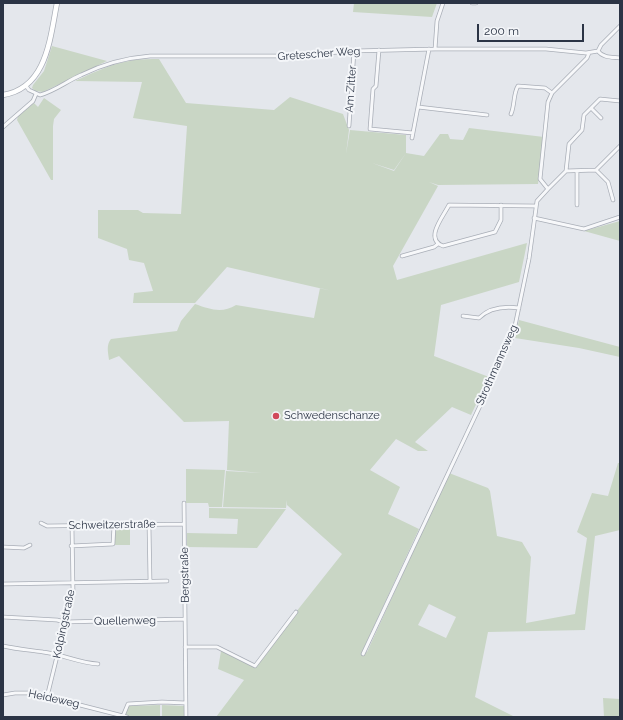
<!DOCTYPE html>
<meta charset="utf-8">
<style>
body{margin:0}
#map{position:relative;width:623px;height:720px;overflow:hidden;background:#e4e7ec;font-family:Raleway,sans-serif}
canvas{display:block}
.frame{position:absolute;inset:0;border:4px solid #2b3445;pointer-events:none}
.scale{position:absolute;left:477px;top:24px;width:107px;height:18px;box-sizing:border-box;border:2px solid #2b3445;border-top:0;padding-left:5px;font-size:12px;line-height:14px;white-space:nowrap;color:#2b3445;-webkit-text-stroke:3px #f4f6f9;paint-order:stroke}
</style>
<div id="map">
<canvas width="623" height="720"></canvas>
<div class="frame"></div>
<div class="scale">200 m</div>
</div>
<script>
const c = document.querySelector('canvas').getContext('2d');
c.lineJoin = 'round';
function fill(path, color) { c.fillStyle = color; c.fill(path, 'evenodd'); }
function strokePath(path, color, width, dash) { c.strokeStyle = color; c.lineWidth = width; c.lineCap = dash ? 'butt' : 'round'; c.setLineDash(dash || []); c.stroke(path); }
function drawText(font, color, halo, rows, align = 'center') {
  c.font = font + ' Raleway,sans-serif'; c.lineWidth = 4; c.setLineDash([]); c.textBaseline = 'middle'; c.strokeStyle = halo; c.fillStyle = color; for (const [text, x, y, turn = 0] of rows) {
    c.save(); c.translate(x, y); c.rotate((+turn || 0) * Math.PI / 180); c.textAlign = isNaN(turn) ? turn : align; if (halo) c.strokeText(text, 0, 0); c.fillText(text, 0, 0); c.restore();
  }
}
fill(new Path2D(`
 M 354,3 L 437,3 L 432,17 L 353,12 Z
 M 52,46 L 107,61 L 43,92 L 35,91 L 32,88 L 33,85 L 44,71 Z
 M 159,59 L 186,103 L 274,110 L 290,97 L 343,114 L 349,130 L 346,154 L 350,130 L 406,135 L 406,153 L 394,170 L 372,163 L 394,171 L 406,153 L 424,156 L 440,134 L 448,134 L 450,139 L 463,140 L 469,128 L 544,137 L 538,184 L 438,185 L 429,182 L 438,186 L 393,266 L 397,280 L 527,243 L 519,282 L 441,305 L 434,356 L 489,377 L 471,415 L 452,407 L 415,442 L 428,451 L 418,451 L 396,439 L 370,470 L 400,487 L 388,514 L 419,529 L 363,650 L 367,652 L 449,473 L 488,488 L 490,491 L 497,536 L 522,542 L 531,557 L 526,623 L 575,614 L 587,538 L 577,532 L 592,493 L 608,496 L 618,463 L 620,463 L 620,530 L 595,536 L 585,630 L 488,632 L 475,697 L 515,717 L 216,717 L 244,680 L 218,669 L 221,651 L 255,666 L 296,612 L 342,554 L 287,505 L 287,500 L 286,508 L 223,507 L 226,471 L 262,473 L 227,470 L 229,421 L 184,422 L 119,356 L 109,360 C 108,352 106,345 111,339 L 177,331 L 181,321 L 195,304 C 209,309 222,314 236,305 L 314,318 L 320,288 L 332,291 L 227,267 L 195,303 L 133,303 L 134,293 L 153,291 L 144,263 L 129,260 L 127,249 L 98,238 L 98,210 L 138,210 L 143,213 L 181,214 L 187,126 L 133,118 L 142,82 L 75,81 C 94,72 114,63 134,60 C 142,59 151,59 159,59 ZM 429,604 L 456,617 L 446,638 L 418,625 Z
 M 44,98 L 61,110 L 54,119 L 53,126 L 53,180 L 51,180 L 17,120 L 18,116 L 34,103 L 38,107 Z
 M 620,221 L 620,241 L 584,231 Z
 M 519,320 L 620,347 L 620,357 L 579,348 L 515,338 Z
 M 186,469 L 225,470 L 222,507 L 209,507 L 208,503 L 186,503 Z
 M 209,508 L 286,509 L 257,548 L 187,547 L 187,533 L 237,534 L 238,519 L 209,518 Z
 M 130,527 L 130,545 L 115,545 L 115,528 Z
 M 603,698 L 620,699 L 620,717 L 604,717 Z
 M 160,705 L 160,717 L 133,717 L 125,715 L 128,706 Z
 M 162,705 L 185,706 L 185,717 L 162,717 Z`), '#c9d6c5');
const street = new Path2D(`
 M 472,3 L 476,3
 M 435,49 L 437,21 L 443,3
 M 379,50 L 376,86 L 373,89 L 370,129 L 413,133
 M 598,51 L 601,45 L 620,26
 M 598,51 C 603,58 612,57 620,58
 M 26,86 L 29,90 L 40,95 C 55,91 67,81 81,75 C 103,64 125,58 150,56 L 284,56 L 354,51 L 435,49 L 546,49 L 586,53 L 598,51
 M 418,107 L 487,115
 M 591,108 L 601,118
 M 511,114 C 515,105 513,94 518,86 L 545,88 L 552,93
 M 349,126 L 354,51
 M 3,127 L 33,101 L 36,94
 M 412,138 L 429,49
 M 596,170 L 608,182 L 613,200
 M 566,171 L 569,144 L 582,130 L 584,115 L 600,99 L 620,101
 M 577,171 L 577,205
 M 548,189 L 566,171 L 596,170 L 620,146
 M 501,205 L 501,220 L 495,232 L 443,246 C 424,239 443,217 449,205 L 536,206
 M 534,218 L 584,229 L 620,217
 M 402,256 L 434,247 L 438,244
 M 463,316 L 479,318 C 490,307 504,306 519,308
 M 184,503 L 186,717
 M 41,523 L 47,526 L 184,524
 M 149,525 L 150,581
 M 71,546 L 113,544 L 114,525
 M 3,547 L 24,548 L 30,545
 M 3,584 L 167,581
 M 3,617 L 57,620 L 65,622 L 185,619
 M 3,646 C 16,649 29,650 43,652 C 61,654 79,663 98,664
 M 185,647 L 217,647 L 255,666 L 296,612
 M 363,654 L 511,340 L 515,326 L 529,259 L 537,201 L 548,189 L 540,179 L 548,102 L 552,93 L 587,58 L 589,53
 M 3,695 L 15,693 L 33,693 L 127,717
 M 47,697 L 73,591 L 72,526
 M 123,716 L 128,704 L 162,702 L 186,703`);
const secondary = new Path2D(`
 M 3,95 C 47,88 50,38 57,3`);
strokePath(street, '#a9aeb7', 4.5);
strokePath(secondary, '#a9aeb7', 6);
strokePath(street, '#f7f8fa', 3);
strokePath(secondary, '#fff', 4.5);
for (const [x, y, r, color] of [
 [276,416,4,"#d1495b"]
]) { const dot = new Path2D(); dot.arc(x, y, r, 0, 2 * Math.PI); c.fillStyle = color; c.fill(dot); strokePath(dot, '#f4f6f9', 1.5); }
drawText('11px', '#2b3445', '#f4f6f9', [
 ["Gretescher Weg",319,54,-4],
 ["Am Zitter",351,89,-86],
 ["Strothmannsweg",497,365,-66],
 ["Schweitzerstraße",112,525,-1],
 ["Bergstraße",185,575,-91],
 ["Quellenweg",125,621,-1],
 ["Kolpingstraße",64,624,-78],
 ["Heideweg",54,699,12]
]);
drawText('11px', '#2b3445', '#f4f6f9', [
 ["Schwedenschanze",284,416]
], 'left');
</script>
